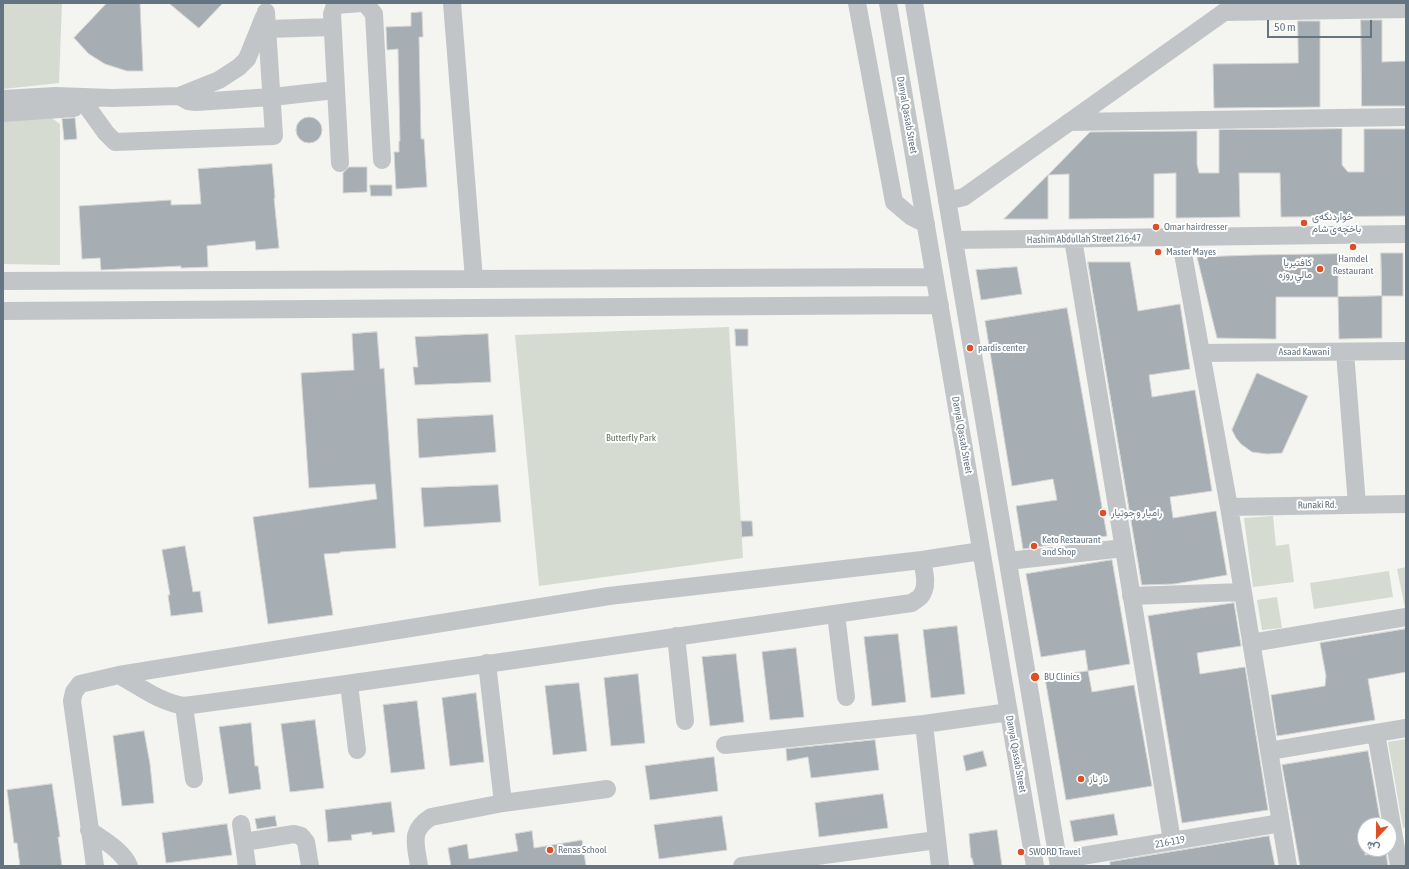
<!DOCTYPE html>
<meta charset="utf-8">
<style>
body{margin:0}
#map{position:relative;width:1409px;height:869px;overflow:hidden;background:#f4f4f0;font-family:"Asap Condensed",Vazirmatn,sans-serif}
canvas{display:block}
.frame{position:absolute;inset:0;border:4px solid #647481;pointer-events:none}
.north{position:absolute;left:1357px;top:817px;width:40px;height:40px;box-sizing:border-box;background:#fff;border:1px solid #c1c7cd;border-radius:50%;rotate:202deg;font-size:11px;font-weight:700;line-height:16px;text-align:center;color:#647481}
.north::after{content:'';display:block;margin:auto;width:14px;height:18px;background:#df4f25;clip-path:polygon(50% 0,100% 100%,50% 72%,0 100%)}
.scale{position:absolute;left:1267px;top:20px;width:105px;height:18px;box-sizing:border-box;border:2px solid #647481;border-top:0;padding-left:5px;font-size:12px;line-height:14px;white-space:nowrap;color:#647481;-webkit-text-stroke:3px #fff;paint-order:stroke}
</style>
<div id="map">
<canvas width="1409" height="869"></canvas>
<div class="frame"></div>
<div class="north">ش</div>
<div class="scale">50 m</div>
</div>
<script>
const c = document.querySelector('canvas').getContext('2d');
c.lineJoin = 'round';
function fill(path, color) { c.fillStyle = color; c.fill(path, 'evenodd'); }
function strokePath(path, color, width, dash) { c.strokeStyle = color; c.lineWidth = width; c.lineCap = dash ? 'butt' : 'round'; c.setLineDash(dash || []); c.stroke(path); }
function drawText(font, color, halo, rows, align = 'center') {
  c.font = font + ' "Asap Condensed",Vazirmatn,sans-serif'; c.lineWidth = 4; c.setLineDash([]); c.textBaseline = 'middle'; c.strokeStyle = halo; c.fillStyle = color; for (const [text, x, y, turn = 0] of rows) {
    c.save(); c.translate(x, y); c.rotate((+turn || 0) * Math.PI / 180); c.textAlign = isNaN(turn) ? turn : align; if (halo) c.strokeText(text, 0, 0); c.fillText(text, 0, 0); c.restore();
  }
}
fill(new Path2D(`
 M 3,3 L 62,3 L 59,83 L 3,89 Z
 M 49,116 L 60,124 L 60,265 L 3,264 L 3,122 L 15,119 Z
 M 729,327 L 743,558 L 539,586 L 515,335 Z
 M 1273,516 L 1276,546 L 1289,544 L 1294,582 L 1253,587 L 1244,518 Z
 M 1406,567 L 1406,608 L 1405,608 L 1397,569 Z
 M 1389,571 L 1393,597 L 1314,609 L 1310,583 Z
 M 1277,597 L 1282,628 L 1262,630 L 1257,600 Z
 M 1406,739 L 1406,827 L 1403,828 L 1388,742 Z`), '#d5dbd1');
const building = new Path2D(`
 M 107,3 L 140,3 L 143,71 L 127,71 L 105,64 L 89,54 L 74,38 Z
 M 169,3 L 223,3 L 199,28 Z
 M 422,12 L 423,37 L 419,37 L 421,139 L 424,139 L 427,187 L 396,189 L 394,152 L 399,152 L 399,141 L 400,141 L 398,49 L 387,50 L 386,27 L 411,26 L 411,13 Z
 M 1361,20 L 1382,20 L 1382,62 L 1406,61 L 1406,106 L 1362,106 Z
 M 1298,21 L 1320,21 L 1320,107 L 1214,108 L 1213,64 L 1298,63 Z
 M296 130a13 13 0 1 1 26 0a13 13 0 1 1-26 0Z
 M 75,118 L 77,139 L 64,140 L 62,119 Z
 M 1342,129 L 1342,165 L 1348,172 L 1364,172 L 1364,129 L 1406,129 L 1406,216 L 1281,217 L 1280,173 L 1239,173 L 1240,217 L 1176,218 L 1176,173 L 1154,174 L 1154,218 L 1069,219 L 1069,174 L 1048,175 L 1090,132 L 1197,131 L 1197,164 L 1199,173 L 1219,173 L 1219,130 Z
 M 272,164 L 275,198 L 274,198 L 279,248 L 256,250 L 255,241 L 207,246 L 208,267 L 181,268 L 181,266 L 101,270 L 100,258 L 82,259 L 79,206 L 171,200 L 171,205 L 201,204 L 198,169 Z
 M 349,167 L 367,167 L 367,192 L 343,193 L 343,173 Z
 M 1048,175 L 1048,219 L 1004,219 Z
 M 370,185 L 392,185 L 392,196 L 371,196 Z
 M 1381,253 L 1403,253 L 1403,296 L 1382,296 Z
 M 1338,254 L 1338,297 L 1276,297 L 1276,339 L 1217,338 L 1197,257 L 1255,255 Z
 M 1088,262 L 1130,262 L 1138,311 L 1180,304 L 1190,369 L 1149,375 L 1152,397 L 1195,390 L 1212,491 L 1170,497 L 1173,518 L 1216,511 L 1227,575 L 1174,584 L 1142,585 Z
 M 1017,267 L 1022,294 L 981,300 L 976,270 Z
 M 1382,296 L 1382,338 L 1339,339 L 1338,297 Z
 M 1067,308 L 1107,536 L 1023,549 L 1016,506 L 1057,500 L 1053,479 L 1012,486 L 985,321 Z
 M 735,329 L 748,329 L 748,346 L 736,346 Z
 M 377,332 L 380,369 L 384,368 L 396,548 L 340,552 L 340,553 L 324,554 L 333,615 L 268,624 L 253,517 L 377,499 L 375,484 L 309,488 L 301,373 L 354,370 L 352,334 Z
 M 488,334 L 491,382 L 415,385 L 413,367 L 418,367 L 415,337 Z
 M 1257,373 L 1308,396 L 1282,453 L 1267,454 L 1252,452 L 1241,444 L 1236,438 L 1232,430 Z
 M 493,415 L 496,452 L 419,458 L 417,419 Z
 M 498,485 L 501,522 L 424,527 L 421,488 Z
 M 741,521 L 752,521 L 753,536 L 742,537 Z
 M 185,546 L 193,592 L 200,591 L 203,612 L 171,616 L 168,595 L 170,595 L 162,550 Z
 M 1112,560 L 1130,664 L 1088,671 L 1085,650 L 1041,657 L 1026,574 Z
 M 1234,603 L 1241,646 L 1197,653 L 1200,674 L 1245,667 L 1268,810 L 1182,823 L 1148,616 Z
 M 957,626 L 965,694 L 931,698 L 923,630 Z
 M 1406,629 L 1406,672 L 1368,679 L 1375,720 L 1277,736 L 1271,695 L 1325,686 L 1326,676 L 1320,643 Z
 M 898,634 L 906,702 L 872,706 L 864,637 Z
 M 796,648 L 804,717 L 770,720 L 762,652 Z
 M 736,654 L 744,722 L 710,726 L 702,657 Z
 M 1088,671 L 1092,692 L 1134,685 L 1152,786 L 1066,800 L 1045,678 Z
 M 638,674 L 645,743 L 611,746 L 604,678 Z
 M 579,683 L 587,751 L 553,755 L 545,686 Z
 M 476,693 L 484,762 L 450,766 L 442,698 Z
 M 417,701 L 425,769 L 391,773 L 383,705 Z
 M 315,720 L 324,788 L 290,792 L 281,724 Z
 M 251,723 L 255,766 L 258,766 L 261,789 L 229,794 L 219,727 Z
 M 144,731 L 150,764 L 154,803 L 122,806 L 113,736 Z
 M 875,740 L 879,770 L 811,778 L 808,757 L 787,761 L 786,749 Z
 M 983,751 L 987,766 L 966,771 L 963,756 Z
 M 1368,751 L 1381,825 L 1365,825 L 1365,855 L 1386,852 L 1388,866 L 1300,866 L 1282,765 Z
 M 714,757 L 718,791 L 650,800 L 645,766 Z
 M 52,784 L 60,837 L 58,837 L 62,866 L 20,866 L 17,843 L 14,843 L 7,790 Z
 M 883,794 L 888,828 L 819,837 L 815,803 Z
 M 391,802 L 395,832 L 372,835 L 372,832 L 351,835 L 352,840 L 328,842 L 325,810 Z
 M 1114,814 L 1118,835 L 1074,842 L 1070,821 Z
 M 275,816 L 277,826 L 257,829 L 255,819 Z
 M 722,816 L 727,850 L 659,859 L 654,825 Z
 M 227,824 L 232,855 L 166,863 L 162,833 Z
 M 997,830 L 1002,866 L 974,866 L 972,858 L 971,858 L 969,834 Z
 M 532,831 L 534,848 L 582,840 L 586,866 L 451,866 L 448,848 L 467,844 L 469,859 L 518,851 L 515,834 Z
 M 1269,836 L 1275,866 L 1110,866 L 1110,862 Z`);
fill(building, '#a6aeb3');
strokePath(building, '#d5d5d3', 1);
strokePath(new Path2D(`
 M 365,3 L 374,14 L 382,160
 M 452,3 L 474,279
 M 857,3 L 894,202 L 912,217 L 926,224
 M 888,3 L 1035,866
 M 914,3 L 1059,866
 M 1224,12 L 1406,9
 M 267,29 L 332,27
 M 179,96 L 188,101 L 196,102 L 272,97 L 335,90
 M 3,99 L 55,96 L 112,98 L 179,96 L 219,80 L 239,67 L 247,59 L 264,17
 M 88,108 L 106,133 L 115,142 L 274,136 L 266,12
 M 3,113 L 74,108
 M 1069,122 L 1406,117
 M 340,163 L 332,14 L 335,5 L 362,3
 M 947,201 L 964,197 L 971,192 L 1237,3
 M 1180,237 L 1229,507 L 1288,866
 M 1073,239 L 1172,841
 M 954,240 L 1406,234
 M 3,281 L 935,277
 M 3,311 L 940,305
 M 1345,352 L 1357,505
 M 1202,353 L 1406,351
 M 1229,507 L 1406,504
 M 1008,561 L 1124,548
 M 1131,596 L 1242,592
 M 836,614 L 846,697
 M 676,636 L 685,721
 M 1251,643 L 1406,617
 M 119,675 C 140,687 160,702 184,706 C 427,674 670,637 912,603 C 914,601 918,599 920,597 C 929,587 924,571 922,560
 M 349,684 L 357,750
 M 184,706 L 194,779
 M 924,724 L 940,866
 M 1376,733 L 1399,866
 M 725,745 L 924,724 L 1009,712
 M 1269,751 L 1406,728
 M 503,803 L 607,789
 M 241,824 L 247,866
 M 89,830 C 103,840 122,850 129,866
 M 244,842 L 294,834 L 301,836 L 306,842 L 310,866
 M 1058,860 L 1281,823
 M 95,866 L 72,701 L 74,692 L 80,684 L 119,675 L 609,596 L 922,560 L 981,551
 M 419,866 C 416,844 409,831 431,817 L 503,803 L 487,663
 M 742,866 L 937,840`), '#c2c5c8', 18);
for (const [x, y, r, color] of [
 [1304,223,4,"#df4f25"],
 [1156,227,4,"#df4f25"],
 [1353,247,4,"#df4f25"],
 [1158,252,4,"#df4f25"],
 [1320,269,4,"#df4f25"],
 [970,348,4,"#df4f25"],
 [1103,513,4,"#df4f25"],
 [1034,546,4,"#df4f25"],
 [1035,677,5,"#df4f25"],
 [1081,779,4,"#df4f25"],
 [550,850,4,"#df4f25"],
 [1021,852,4,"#df4f25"]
]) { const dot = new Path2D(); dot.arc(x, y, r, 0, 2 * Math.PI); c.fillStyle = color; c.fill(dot); strokePath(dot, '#fff', 1.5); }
drawText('10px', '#647481', '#fff', [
 ["Danyal Qassab Street",907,115,80],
 ["Hashim Abdullah Street 216-47",1084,239,-1],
 ["Asaad Kawani",1304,352],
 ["Danyal Qassab Street",962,435,80],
 ["Runaki Rd.",1317,505,-1],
 ["Danyal Qassab Street",1016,754,80],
 ["216-119",1170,842,-10]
]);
drawText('10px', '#647481', '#fff', [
 ["خواردنگەی",1312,217],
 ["باخچەی شام",1312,229],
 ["Omar hairdresser",1164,227],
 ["Master Mayes",1166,252],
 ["Hamdel",1353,259,"center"],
 ["Restaurant",1353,271,"center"],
 ["كافتيريا",1312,263,"right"],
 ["مالي روزه",1312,275,"right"],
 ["pardis center",978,348],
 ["رامیار و جوتیار",1111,513],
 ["Keto Restaurant",1042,540],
 ["and Shop",1042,552],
 ["BU Clinics",1044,677],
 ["ناز ناز",1089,779],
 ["Renas School",558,850],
 ["SWORD Travel",1029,852]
], 'left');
drawText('10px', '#677862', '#fff', [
 ["Butterfly Park",631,438]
]);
</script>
